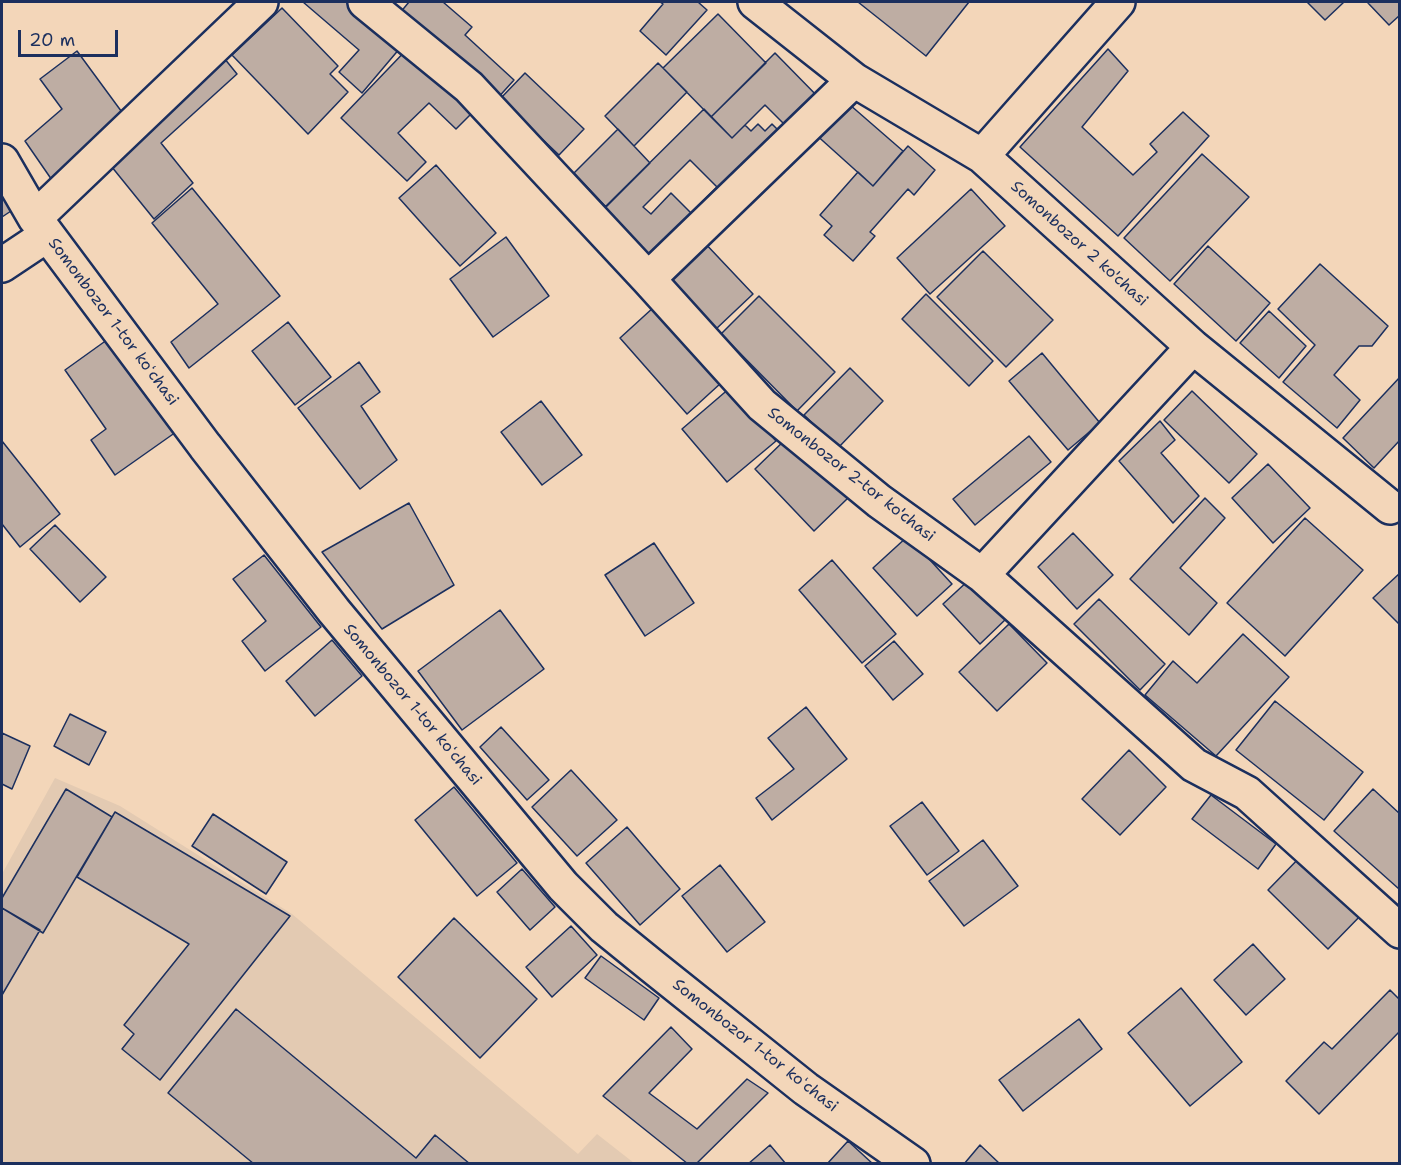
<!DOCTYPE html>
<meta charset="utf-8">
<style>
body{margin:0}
#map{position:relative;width:1401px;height:1165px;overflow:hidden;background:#f3d6b9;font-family:"Shantell Sans",sans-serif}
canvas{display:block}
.frame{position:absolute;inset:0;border:3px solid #1b2f5e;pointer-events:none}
.scale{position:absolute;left:18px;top:30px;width:100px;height:27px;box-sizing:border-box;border:3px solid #1b2f5e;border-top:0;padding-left:8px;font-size:18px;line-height:21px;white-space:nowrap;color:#1b2f5e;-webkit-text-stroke:4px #f3d6b9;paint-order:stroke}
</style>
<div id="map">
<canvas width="1401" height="1165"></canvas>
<div class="frame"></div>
<div class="scale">20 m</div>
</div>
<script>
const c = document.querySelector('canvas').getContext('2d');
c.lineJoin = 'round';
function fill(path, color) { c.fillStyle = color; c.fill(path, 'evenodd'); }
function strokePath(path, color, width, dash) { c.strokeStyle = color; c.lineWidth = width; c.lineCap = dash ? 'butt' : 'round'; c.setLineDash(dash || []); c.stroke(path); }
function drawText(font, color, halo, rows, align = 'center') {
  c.font = font + ' "Shantell Sans",sans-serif'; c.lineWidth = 5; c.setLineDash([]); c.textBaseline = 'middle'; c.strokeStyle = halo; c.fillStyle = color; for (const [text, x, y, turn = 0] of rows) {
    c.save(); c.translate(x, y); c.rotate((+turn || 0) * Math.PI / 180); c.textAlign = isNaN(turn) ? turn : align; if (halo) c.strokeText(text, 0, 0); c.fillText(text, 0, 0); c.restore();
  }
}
fill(new Path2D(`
 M 55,778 L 120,806 L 292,914 L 578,1154 L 597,1134 L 634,1163 L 2,1164 L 2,874 Z`), '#e3cab2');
const building = new Path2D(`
 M 303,2 L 356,2 L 406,41 L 362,93 L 339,72 L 359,50 Z
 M 409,2 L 443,2 L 472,27 L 465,35 L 514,80 L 495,101 L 399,14 Z
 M 660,2 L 698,2 L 707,10 L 666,55 L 640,31 L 663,4 Z
 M 858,2 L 969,2 L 926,56 Z
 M 1307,2 L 1344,2 L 1325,20 Z
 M 1369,2 L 1400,2 L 1400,15 L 1389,25 L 1368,3 Z
 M 282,8 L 338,66 L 330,74 L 348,92 L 308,134 L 232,55 Z
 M 718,14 L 766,63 L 711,117 L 663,68 Z
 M 412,44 L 478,107 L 456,129 L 429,103 L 398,133 L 426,162 L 407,181 L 341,118 Z
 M 1108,49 L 1128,71 L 1082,127 L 1133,175 L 1157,152 L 1150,144 L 1183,112 L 1209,136 L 1118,236 L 1020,147 Z
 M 77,51 L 127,119 L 54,183 L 25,141 L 62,109 L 40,79 Z
 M 220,53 L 237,74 L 161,143 L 193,183 L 154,219 L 103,156 Z
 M 775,53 L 824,103 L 793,133 L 765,105 L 732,138 L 711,117 Z
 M 658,63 L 687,92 L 634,146 L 605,116 Z
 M 525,73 L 584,129 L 559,155 L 500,99 Z
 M 842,98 L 903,151 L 873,186 L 813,132 Z
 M 704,109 L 732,138 L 745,125 L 751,131 L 758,124 L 765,131 L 772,124 L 787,139 L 708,218 L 697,207 L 717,187 L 690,160 L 643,207 L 651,214 L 671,193 L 694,216 L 652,258 L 603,209 Z
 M 618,129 L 650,163 L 606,207 L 574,173 Z
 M 908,146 L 935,170 L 914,195 L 908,189 L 870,232 L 875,236 L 853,261 L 824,235 L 832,226 L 820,215 L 858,172 L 873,186 Z
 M 1202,154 L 1249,197 L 1170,281 L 1124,238 Z
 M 436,165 L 496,233 L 460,266 L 399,198 Z
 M 2,188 L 14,209 L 2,217 Z
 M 192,188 L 280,296 L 189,368 L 171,342 L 218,304 L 152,223 Z
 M 971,189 L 1005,226 L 930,294 L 897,258 Z
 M 506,237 L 549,296 L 493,337 L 450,279 Z
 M 702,240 L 753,294 L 716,329 L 666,275 Z
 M 1208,246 L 1270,303 L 1236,341 L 1174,284 Z
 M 983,251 L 1053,320 L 1006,367 L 937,297 Z
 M 1320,264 L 1388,326 L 1372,346 L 1359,346 L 1334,375 L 1360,400 L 1337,428 L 1283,382 L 1315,345 L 1278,309 Z
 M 926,294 L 993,361 L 969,386 L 902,319 Z
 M 759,296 L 835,372 L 797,411 L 721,334 Z
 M 654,307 L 721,383 L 687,414 L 620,338 Z
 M 1269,311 L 1306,346 L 1279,378 L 1240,343 Z
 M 288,322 L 331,377 L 295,405 L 252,351 Z
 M 111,337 L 176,432 L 115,475 L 91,440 L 106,429 L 65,370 Z
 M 1042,353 L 1100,423 L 1068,450 L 1009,381 Z
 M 359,362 L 380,392 L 361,406 L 397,460 L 360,489 L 298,408 Z
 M 850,368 L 883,401 L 838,448 L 804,415 Z
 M 1400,377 L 1400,440 L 1374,468 L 1343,438 Z
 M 731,387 L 776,441 L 727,482 L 682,429 Z
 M 1192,391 L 1257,454 L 1229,483 L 1164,420 Z
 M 541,401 L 582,455 L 542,485 L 501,432 Z
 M 1160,421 L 1175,440 L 1161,453 L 1199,496 L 1173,523 L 1119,461 Z
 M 789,436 L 848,498 L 814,531 L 755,469 Z
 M 1029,436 L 1051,462 L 975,525 L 953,499 Z
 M 2,441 L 60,514 L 20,547 L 2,524 Z
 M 1268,464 L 1310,508 L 1273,543 L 1232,498 Z
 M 1205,498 L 1225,518 L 1180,568 L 1217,603 L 1189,635 L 1130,579 Z
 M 409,503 L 454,585 L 382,629 L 322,552 Z
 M 1305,518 L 1363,570 L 1285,656 L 1227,603 Z
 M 55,525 L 106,577 L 80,602 L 30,549 Z
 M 1073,533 L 1113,575 L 1077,609 L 1038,567 Z
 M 908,536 L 952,584 L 917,616 L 873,568 Z
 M 654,543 L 694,603 L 645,636 L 605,575 Z
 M 264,555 L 321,627 L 265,671 L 242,641 L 266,621 L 233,579 Z
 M 832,560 L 896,634 L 862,663 L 799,590 Z
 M 1400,573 L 1400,625 L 1373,598 Z
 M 970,579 L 1007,618 L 980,644 L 943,604 Z
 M 1099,599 L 1165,664 L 1140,690 L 1074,624 Z
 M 500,610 L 544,669 L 462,730 L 418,671 Z
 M 1009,624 L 1047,663 L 997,711 L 959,672 Z
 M 1243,634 L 1289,677 L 1216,756 L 1145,695 L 1173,661 L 1197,683 Z
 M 332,640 L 362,676 L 315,716 L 286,681 Z
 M 894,641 L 923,674 L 893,700 L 865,666 Z
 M 1275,701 L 1363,772 L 1324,820 L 1236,750 Z
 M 806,707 L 847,759 L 772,820 L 756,798 L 794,769 L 768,738 Z
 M 70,714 L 106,732 L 89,765 L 54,746 Z
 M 501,727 L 549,780 L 527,800 L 480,747 Z
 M 2,733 L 30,746 L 12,789 L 2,784 Z
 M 1129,750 L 1166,787 L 1120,835 L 1082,799 Z
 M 571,770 L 617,820 L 577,856 L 532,807 Z
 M 454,787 L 517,863 L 477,896 L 415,820 Z
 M 66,789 L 112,817 L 43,933 L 2,908 L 2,898 Z
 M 1373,789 L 1400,814 L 1399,889 L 1334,831 Z
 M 1211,795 L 1276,844 L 1258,869 L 1192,819 Z
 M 922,802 L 959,851 L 927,875 L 890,826 Z
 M 115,812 L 290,916 L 160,1080 L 122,1049 L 134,1034 L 124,1025 L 189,944 L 77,877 Z
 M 213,814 L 287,862 L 266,894 L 192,846 Z
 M 627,827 L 680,889 L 640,925 L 586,863 Z
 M 983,840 L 1018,886 L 964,926 L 929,881 Z
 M 1305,852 L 1365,911 L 1328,949 L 1268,890 Z
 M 720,865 L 765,922 L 727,952 L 682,896 Z
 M 522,869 L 555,907 L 530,930 L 497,892 Z
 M 2,908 L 40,930 L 2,995 Z
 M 454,918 L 537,999 L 480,1058 L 398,977 Z
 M 571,926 L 597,955 L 552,997 L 526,967 Z
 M 1253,944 L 1285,979 L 1246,1015 L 1214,980 Z
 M 601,956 L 659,998 L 644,1020 L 585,978 Z
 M 1181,988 L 1242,1062 L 1190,1106 L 1128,1033 Z
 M 1390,990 L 1400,1000 L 1400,1031 L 1319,1114 L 1286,1081 L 1324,1042 L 1332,1049 Z
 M 236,1009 L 416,1158 L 435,1135 L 470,1164 L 254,1164 L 168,1093 Z
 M 1079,1019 L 1102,1049 L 1023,1111 L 999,1080 Z
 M 671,1027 L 692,1049 L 649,1093 L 697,1129 L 747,1079 L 768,1093 L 696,1164 L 688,1164 L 603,1096 Z
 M 848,1141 L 873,1164 L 827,1164 Z
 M 770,1145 L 786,1164 L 748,1164 Z
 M 980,1145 L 1000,1164 L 964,1164 Z`);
fill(building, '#beada3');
strokePath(building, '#1b2f5e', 1.5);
const minor = new Path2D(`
 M 365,2 L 469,87 L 648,279 L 762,405 L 879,501 L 982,575 L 1194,765 L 1247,793 L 1400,931
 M 755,2 L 854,80 L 982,156 L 1193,347 L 1390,507
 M 982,156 L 1118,2
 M 2,161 L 35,218 L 205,446 L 334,611 L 563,886 L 604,927 L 652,966 L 806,1089 L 913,1164
 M 35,218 L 261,2
 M 2,265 L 47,235
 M 648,279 L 854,80
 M 982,575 L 1193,347`);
strokePath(minor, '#1b2f5e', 38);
strokePath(minor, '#f3d6b9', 33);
drawText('16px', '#1b2f5e', '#f3d6b9', [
 ["Somonbozor 2 ko'chasi",1079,244,42],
 ["Somonbozor 1-tor koʻchasi",113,322,53],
 ["Somonbozor 2-tor ko'chasi",851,475,38],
 ["Somonbozor 1-tor koʻchasi",412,705,50],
 ["Somonbozor 1-tor koʻchasi",755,1046,38]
]);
</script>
